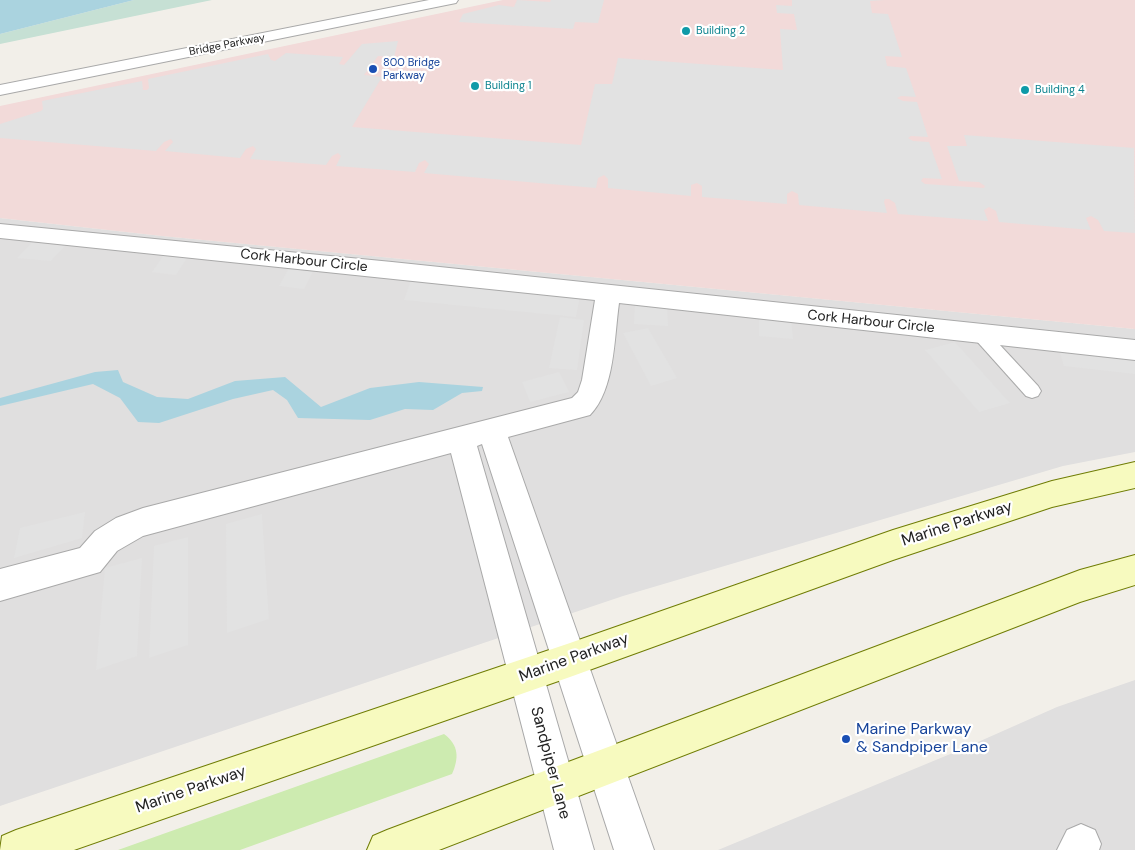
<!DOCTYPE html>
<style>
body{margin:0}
canvas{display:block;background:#f2efe9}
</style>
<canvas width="1135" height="850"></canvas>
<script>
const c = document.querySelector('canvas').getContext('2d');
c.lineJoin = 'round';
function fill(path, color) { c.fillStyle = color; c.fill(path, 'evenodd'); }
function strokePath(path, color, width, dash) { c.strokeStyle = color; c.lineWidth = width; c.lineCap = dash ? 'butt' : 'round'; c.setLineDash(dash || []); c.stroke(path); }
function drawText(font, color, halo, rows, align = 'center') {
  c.font = font + ' "DM Sans",sans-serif'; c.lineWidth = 4.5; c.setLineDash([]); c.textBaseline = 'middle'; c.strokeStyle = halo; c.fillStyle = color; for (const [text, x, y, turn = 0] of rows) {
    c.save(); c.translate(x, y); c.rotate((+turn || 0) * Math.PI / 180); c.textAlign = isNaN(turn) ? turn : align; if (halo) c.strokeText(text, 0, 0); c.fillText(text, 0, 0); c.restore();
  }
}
fill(new Path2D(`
 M 0,218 L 162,236 L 1135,329 L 1135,452 L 1063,466 L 623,596 L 0,806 Z
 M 1135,680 L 1135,850 L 718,850 L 960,750 L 1057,707 Z`), '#e0dfdf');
fill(new Path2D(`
 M 503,0 L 1135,0 L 1135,329 L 162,236 L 0,218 L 0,106 Z`), '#f2dad9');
fill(new Path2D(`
 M 444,734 C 459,745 459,758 452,774 L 240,850 L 118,850 Z`), '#cdebb0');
fill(new Path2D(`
 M 134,0 L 212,0 L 0,44 L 0,34 Z`), '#c6e0d4');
fill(new Path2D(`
 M 517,0 L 550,2 L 551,0 L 604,0 L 598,23 L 575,22 L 573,29 L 459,22 L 463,14 L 499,5 L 514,7 Z
 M 792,0 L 884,0 L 870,1 L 872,13 L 888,14 L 902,57 L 885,56 L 887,66 L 906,68 L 916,97 L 901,96 L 897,98 L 903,101 L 917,102 L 928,137 L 911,136 L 908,138 L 913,141 L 929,142 L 942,179 L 923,178 L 921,181 L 925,184 L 984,188 L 985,186 L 979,182 L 959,181 L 947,146 L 967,146 L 964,135 L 1134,148 L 1135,233 L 1104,231 L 1098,220 L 1091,216 L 1086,218 L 1091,230 L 999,222 L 996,211 L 989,207 L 984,210 L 988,221 L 898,214 L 895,203 L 889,199 L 885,199 L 884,202 L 887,213 L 799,205 L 798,194 L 792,191 L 787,194 L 787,204 L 702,197 L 702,186 L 697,183 L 691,185 L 691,196 L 608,188 L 608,179 L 604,175 L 598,178 L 596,188 L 424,173 L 429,164 L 425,160 L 419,163 L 415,172 L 336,166 L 341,156 L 338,153 L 332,156 L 326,165 L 250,159 L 256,149 L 253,146 L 246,149 L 240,158 L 165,151 L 173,142 L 171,139 L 164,142 L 156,151 L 0,138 L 0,124 L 41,111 L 43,109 L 42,101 L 142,81 L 143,90 L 147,90 L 149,88 L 148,79 L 268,54 L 271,60 L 275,61 L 286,53 L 343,57 L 339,64 L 344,65 L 362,44 L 398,41 L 394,57 L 378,56 L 364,75 L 382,77 L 352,127 L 581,145 L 595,84 L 612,84 L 618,58 L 783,70 L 780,29 L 797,30 L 794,14 L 777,13 L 776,5 L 792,6 Z
 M 32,242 L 65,246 L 51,261 L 17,258 Z
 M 163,256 L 187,258 L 176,275 L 152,272 Z
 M 289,268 L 313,271 L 304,289 L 279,286 Z
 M 411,280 L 580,297 L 576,317 L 404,300 Z
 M 635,303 L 667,306 L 668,326 L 634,324 Z
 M 759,315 L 791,319 L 793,339 L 759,336 Z
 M 560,317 L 584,320 L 577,370 L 549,368 Z
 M 648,328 L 677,378 L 651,386 L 623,333 Z
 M 955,342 L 1010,403 L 979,412 L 925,350 Z
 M 1057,344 L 1135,352 L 1135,374 L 1064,366 Z
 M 559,372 L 569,392 L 530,402 L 522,382 Z
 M 85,512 L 82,538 L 14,558 L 20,528 Z
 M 262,514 L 269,619 L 227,633 L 226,524 Z
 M 188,537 L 188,645 L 149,658 L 154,546 Z
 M 142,558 L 137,656 L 96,670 L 105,568 Z`), '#e2e2e2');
fill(new Path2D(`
 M 0,0 L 134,0 L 0,34 Z
 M 118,370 L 123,382 L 157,397 L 188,399 L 235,381 L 285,377 L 321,407 L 370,388 L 419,382 L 483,387 L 482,391 L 462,393 L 433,410 L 405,409 L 370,420 L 298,418 L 287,400 L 273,390 L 233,399 L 159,423 L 138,422 L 120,398 L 93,384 L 0,406 L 0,398 L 95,372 Z`), '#aad3df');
const service = new Path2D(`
 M 980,328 L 986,330 L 1038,386 L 1041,391 L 1038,396 L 1032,398 L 1026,396 L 974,338 L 972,334 L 974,330 Z`);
const minor = new Path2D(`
 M 0,224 L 392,262 L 1135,340 L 1135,360 L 619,303 C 614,338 615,389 590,415 L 508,437 L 654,850 L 614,850 L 482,444 L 477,446 L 594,850 L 554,850 L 451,453 L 143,536 L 117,551 L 100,572 L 0,601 L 0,569 L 80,548 L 95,531 L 116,518 L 143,508 L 572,398 L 578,392 L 582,380 L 595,300 L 0,238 Z
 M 1081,824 L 1095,830 L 1101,844 L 1099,850 L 1057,850 L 1067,830 Z`);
const tertiary = new Path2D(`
 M 429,0 L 458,0 L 456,3 L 451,4 L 0,95 L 0,85 Z`);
const secondary = new Path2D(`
 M 1135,462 L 1135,488 L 1052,507 L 893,560 L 570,677 L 74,850 L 0,850 L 2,836 L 16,830 L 570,643 L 893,530 L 1052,481 Z
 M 1135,555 L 1135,585 L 1080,602 L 439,850 L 367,850 L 373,836 L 387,830 L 1080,570 Z`);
strokePath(service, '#a9a9a9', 2);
strokePath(minor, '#a9a9a9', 2);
strokePath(tertiary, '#a9a9a9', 2);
strokePath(secondary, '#707d05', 2);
fill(service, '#fff');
fill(minor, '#fff');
fill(tertiary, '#fff');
fill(secondary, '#f7fabf');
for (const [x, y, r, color] of [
 [686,31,5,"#0f9aa8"],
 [373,69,5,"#1a4fb4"],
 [475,86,5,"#0f9aa8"],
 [1025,90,5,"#0f9aa8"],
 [846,739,5,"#1a4fb4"]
]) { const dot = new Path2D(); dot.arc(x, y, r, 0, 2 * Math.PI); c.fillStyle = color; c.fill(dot); strokePath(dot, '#fff', 2); }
drawText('11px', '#0d838f', '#fff', [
 ["Building 2",696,31],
 ["Building 1",485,86],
 ["Building 4",1035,90]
], 'left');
drawText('11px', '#222', '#fff', [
 ["Bridge Parkway",227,45,-11]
]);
drawText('11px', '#164399', '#fff', [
 ["800 Bridge",383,63],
 ["Parkway",383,76]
], 'left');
drawText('14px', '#222', '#fff', [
 ["Cork Harbour Circle",304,261,6],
 ["Cork Harbour Circle",871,322,6]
]);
drawText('16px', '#222', '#fff', [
 ["Marine Parkway",957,524,-18],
 ["Marine Parkway",574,658,-20],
 ["Sandpiper Lane",550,763,75],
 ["Marine Parkway",191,790,-19]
]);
drawText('16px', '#164399', '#fff', [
 ["Marine Parkway",856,730],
 ["& Sandpiper Lane",856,748]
], 'left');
</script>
